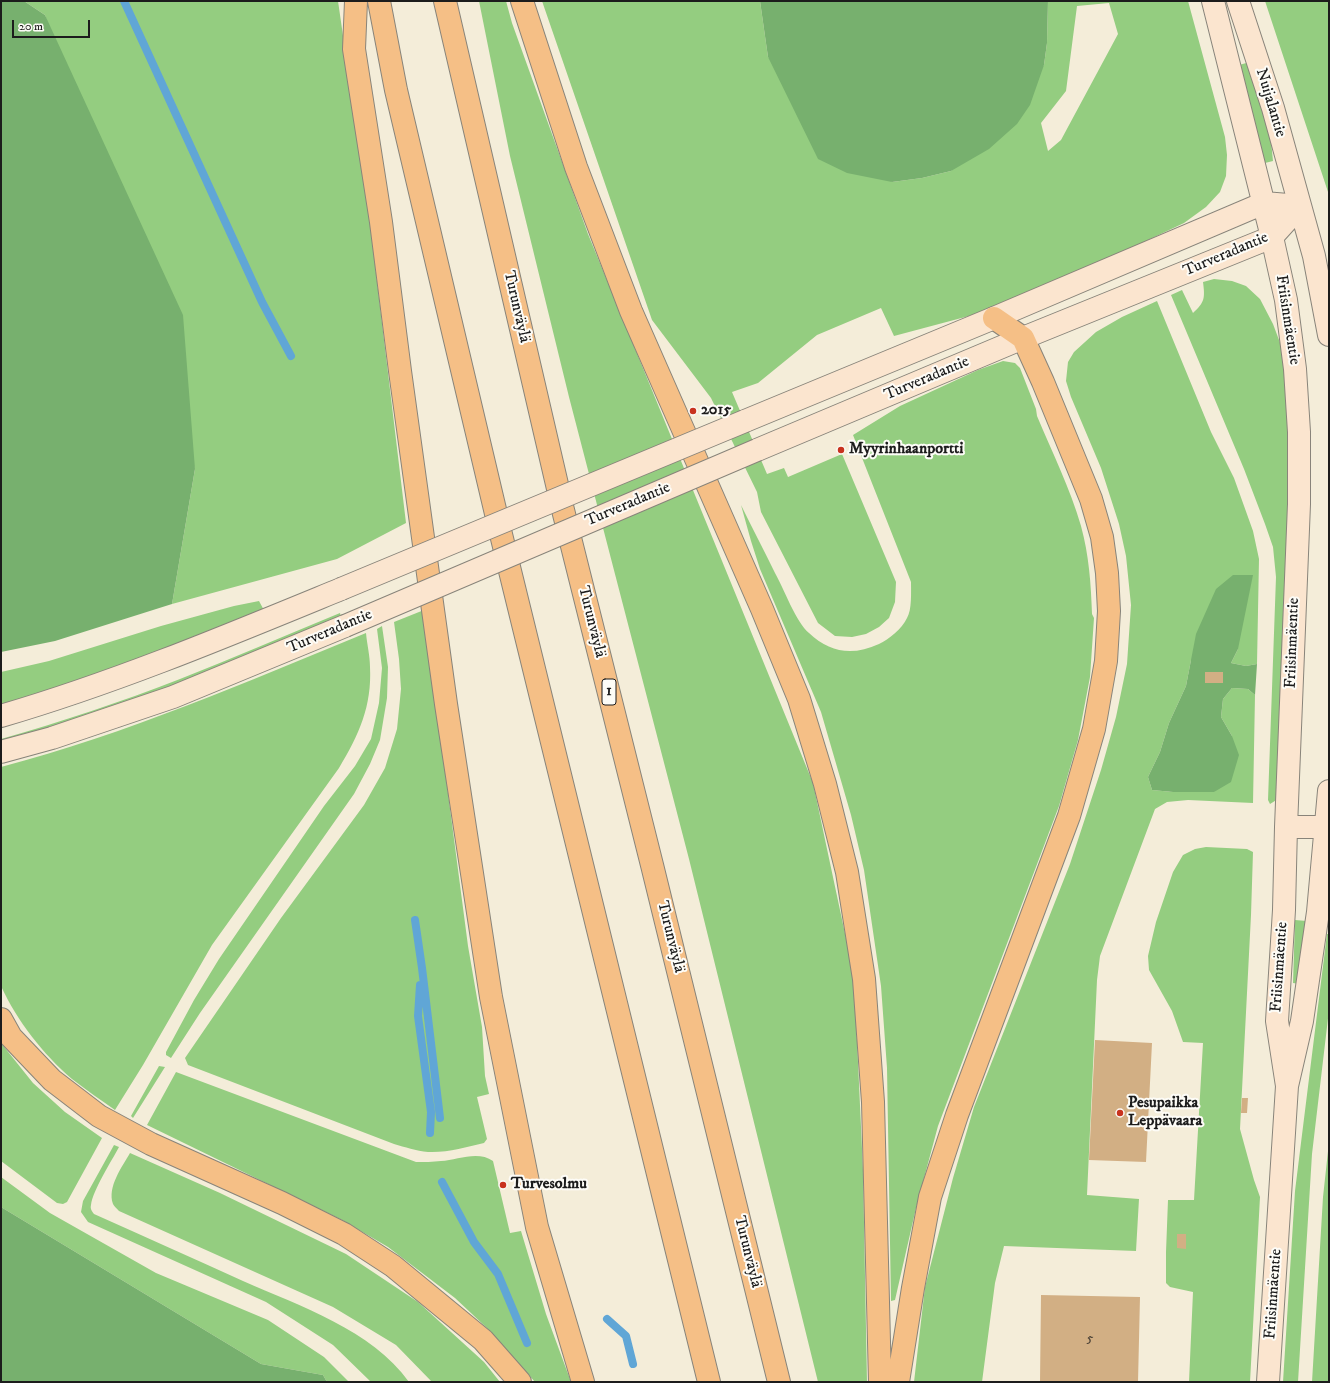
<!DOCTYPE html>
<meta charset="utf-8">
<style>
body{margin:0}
#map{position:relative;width:1330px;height:1383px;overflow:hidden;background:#f4edd9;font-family:"IM FELL DW Pica",serif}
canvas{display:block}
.frame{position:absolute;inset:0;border:2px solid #1c1c1c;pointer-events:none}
.scale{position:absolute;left:12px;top:20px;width:78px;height:18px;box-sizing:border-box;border:2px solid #1c1c1c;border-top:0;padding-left:5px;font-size:12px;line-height:14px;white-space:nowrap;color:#1c1c1c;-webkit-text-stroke:3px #fdfcf7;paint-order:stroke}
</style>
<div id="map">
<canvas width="1330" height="1383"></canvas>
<div class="frame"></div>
<div class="scale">20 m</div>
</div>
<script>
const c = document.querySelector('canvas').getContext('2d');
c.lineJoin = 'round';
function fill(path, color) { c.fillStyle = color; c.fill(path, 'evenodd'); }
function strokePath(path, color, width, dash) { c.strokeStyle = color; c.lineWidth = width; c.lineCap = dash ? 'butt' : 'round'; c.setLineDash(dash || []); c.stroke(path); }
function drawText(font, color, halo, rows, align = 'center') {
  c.font = font + ' "IM FELL DW Pica",serif'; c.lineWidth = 4; c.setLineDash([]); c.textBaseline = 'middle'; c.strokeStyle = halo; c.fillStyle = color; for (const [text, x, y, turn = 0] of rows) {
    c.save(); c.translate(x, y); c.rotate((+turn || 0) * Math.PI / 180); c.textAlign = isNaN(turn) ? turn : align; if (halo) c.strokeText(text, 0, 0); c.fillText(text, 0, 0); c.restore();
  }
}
fill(new Path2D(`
 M 24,1 L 338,1 L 370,223 L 406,523 L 337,559 L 172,604 L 195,469 L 45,15 Z
 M 479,1 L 506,1 L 512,23 L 588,234 L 813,783 L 854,976 L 863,1170 L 867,1382 L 818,1382 L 689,859 L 569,397 L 510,156 Z
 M 542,1 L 760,1 L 768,57 L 892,182 L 922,178 L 951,171 L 1044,65 L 1047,43 L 1048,1 L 1188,1 L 1225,137 L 1227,155 L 1226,176 L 1220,192 L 1206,207 L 1184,223 L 1131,248 L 984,312 L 894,336 L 881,308 L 817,335 L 758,383 L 732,392 L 767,474 L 784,468 L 788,477 L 842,454 L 896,582 L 895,602 L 889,618 L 879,627 L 866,634 L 852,637 L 835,636 L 818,623 L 761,512 L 757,492 L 711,398 L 652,320 ZM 1109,3 L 1118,34 L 1061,140 L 1048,151 L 1041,123 L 1066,91 L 1077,6 Z
 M 1265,1 L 1329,1 L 1329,195 Z
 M 1250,62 L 1271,141 L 1273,161 L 1265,163 L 1239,65 Z
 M 1214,279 L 1232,281 L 1246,286 L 1260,299 L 1273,324 L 1282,348 L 1291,435 L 1278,799 L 1270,804 L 1268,800 L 1276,577 L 1273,547 L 1265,524 L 1244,469 L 1171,295 L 1182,290 L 1193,313 C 1205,302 1205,298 1203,282 Z
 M 1157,301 L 1211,432 L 1234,478 L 1253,531 L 1259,559 L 1257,664 L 1246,666 L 1231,663 L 1238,649 L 1191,660 L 1186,686 L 1169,723 L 1160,752 L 1148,777 L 1152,790 L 1173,792 L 1214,792 L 1232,736 L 1221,717 L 1223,699 L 1232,688 L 1248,689 L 1255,695 L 1253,803 L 1188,800 L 1167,802 L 1155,809 L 1100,956 L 1097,980 L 1087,1195 L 1139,1199 L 1136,1251 L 1004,1246 L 995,1283 L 982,1382 L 914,1382 L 925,1287 L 953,1178 L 974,1107 L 1070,864 L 1101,770 L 1116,717 L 1127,664 L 1131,605 L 1126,556 L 1119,524 L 1101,468 L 1071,397 L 1066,381 L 1068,362 L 1074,352 L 1096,332 L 1122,317 Z
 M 1003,361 L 1015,363 L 1020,368 L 1036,409 L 1037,416 C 1052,452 1070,488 1081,526 C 1089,555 1091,584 1092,614 L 1094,618 L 1090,677 L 1078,740 L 1059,806 L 938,1126 L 916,1208 L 895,1300 L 891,1301 L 887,1068 L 881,986 L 864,870 L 851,815 L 821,712 L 760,569 L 751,541 L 741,505 C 752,528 764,550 775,573 C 784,589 796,622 809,633 C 830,653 853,656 879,644 C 889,639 902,629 907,618 C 912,610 911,592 911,582 L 853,435 L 900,406 L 978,370 Z
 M 259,601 L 266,614 L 1,709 L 1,672 L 49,661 L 161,626 L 234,606 Z
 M 424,610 L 468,946 L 482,1027 L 485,1076 L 489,1094 L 477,1097 L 487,1139 L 484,1143 C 466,1147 447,1153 428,1152 C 416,1151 405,1147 394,1144 L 188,1065 L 185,1058 L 281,918 L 364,805 L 385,768 L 397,729 L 401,689 L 399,659 L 394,622 Z
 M 340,613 L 342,620 L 266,652 L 1,747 L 1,739 C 61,722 121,702 180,679 C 233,658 286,635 340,613 Z
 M 382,626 L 388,667 L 387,698 L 380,740 L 370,764 L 354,794 L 200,1013 L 171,1058 L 166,1055 L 166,1052 L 194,1000 L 219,959 L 324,806 L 355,766 L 371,739 L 379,703 L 382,668 L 377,629 Z
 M 366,633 C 367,644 370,656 370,667 C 372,706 359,735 339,768 L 212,945 L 143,1065 L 115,1110 C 101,1100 86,1090 72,1079 C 43,1054 17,1021 1,986 L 1,767 C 127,734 246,682 366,633 Z
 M 1206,847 L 1247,849 L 1253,852 L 1251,915 L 1240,1129 L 1254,1180 L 1260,1197 L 1250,1382 L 1189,1382 L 1193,1292 L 1170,1287 L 1166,1283 L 1166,1252 L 1168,1200 L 1194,1200 L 1203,1043 L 1183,1042 L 1172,1011 L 1149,970 L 1148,956 L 1156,922 L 1173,872 L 1183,855 L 1195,849 Z
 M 1295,920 L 1307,921 L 1300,984 L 1293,983 Z
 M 1327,934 L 1329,934 L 1329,1010 L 1312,1154 L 1298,1382 L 1283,1382 L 1295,1191 Z
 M 1,1043 L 33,1083 L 65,1112 L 102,1138 L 67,1202 L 63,1204 L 57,1203 L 1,1161 Z
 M 159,1066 L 165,1067 L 133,1118 L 131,1116 Z
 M 176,1072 L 416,1162 C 424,1162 433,1162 441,1161 C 457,1160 478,1150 493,1161 L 510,1233 L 521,1231 L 546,1314 L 571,1382 L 535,1382 L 489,1330 L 455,1298 L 388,1247 L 342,1220 L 147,1125 Z
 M 1329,1142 L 1329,1382 L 1312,1382 L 1323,1197 Z
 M 114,1145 L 119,1147 C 111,1162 93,1190 91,1205 C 90,1209 92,1211 94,1214 C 143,1236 193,1258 243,1281 C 300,1306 372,1330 409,1382 L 371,1382 L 333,1345 L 266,1302 L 88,1222 L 81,1212 L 83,1201 Z
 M 130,1153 L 220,1193 L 346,1254 L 418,1302 L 484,1362 L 500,1382 L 432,1382 L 396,1345 L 333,1307 L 119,1211 C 117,1209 114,1206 113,1204 C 107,1187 122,1167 130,1153 Z
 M 1,1177 L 50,1213 L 156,1273 L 268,1320 L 324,1357 L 349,1382 L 327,1382 L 323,1375 L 261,1364 L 1,1207 Z`), '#94cd80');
fill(new Path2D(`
 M 1,1 L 24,1 L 45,15 L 183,315 L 195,469 L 172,604 L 55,641 L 1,652 Z
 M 760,1 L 1048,1 L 1047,43 L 1044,65 L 1030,105 L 1017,124 L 989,149 L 951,171 L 922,178 L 892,182 L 847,173 L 818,159 L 768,57 Z
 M 1233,575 L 1253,575 L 1238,649 L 1231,663 L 1246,666 L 1257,664 L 1255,695 L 1248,689 L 1232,688 L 1223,699 L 1221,717 L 1232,736 L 1239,755 L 1231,782 L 1214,792 L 1173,792 L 1152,790 L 1148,777 L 1160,752 L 1169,723 L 1186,686 L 1196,634 L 1216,589 Z
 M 1,1207 L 261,1364 L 323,1375 L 327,1382 L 1,1382 Z`), '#77b06e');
strokePath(new Path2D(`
 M 124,1 L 262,302 L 291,356
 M 415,920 L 422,968 L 440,1118
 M 420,985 L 418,1016 L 431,1112 L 430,1133
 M 442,1182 L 474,1242 L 498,1274 L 527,1343
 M 607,1319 L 626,1336 L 633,1364`), '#60a6d6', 8);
fill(new Path2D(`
 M 1205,672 L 1223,672 L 1223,683 L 1205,683 Z
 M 1095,1040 L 1152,1043 L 1146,1162 L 1089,1160 Z
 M 1242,1098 L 1248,1098 L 1247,1113 L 1241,1113 Z
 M 1177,1234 L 1186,1234 L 1186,1249 L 1177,1248 Z
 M 1041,1295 L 1140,1297 L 1138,1382 L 1040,1382 Z`), '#d2af84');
const secondary = new Path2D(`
 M 1213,1 L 1272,237 L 1286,300 L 1295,369 L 1299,432 L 1299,504 L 1286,827 L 1284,910 L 1277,1021 L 1287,1086
 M 1238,1 L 1273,108 L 1314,256 L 1329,335
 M 745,421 L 994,318 L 1264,203 L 1300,206
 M 757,450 L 1023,338 L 1272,237 L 1300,206
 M 1,716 C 117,682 229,635 341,589
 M 1,752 L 52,738 L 173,697 L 345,626
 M 1286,827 L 1329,827
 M 1268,1382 L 1287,1086 L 1302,1021 L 1318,912 L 1329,791`);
const highway = new Path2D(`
 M 356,1 L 354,49 L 381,222 L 400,371 L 446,704 L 491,997 L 537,1227 L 583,1382
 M 379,1 L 396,90 L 497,518 L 709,1382
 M 445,1 L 562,506 L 652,865 L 779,1382
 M 522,1 L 576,167 L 631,311 L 762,609 L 799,699 L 825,784 L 847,872 L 864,979 L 873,1102 L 880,1382
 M 1,1019 L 11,1037 L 52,1080 L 99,1116 L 151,1144 L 282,1203 L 344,1234 L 393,1266 L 483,1340 L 520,1382
 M 898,1382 L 913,1288 L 930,1197 L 957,1115 L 1069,816 L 1094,729 L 1106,661 L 1109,611 L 1107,573 L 1102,537 L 1091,499 L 1043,382 L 1023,338 L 994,318`);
strokePath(secondary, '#88847a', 24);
strokePath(highway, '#88847a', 24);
strokePath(secondary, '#fbe5cf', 22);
strokePath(highway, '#f5bf86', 22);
const secondaryBridge = new Path2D(`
 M 341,589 L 745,421
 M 345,626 L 757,450`);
strokePath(secondaryBridge, '#88847a', 24, []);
strokePath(secondaryBridge, '#fbe5cf', 22);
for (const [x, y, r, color] of [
 [693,411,4,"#c8321e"],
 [841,450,4,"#c8321e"],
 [1120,1113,4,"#c8321e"],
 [503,1185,4,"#c8321e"]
]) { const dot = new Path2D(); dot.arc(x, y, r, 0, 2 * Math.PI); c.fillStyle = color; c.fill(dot); strokePath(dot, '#fdfcf7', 1.5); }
drawText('14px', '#4a4136', null, [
 ["5",1090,1339]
]);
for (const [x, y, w] of [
 [609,692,14]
]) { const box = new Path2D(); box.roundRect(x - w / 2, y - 13, w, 26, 3); c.fillStyle = '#fdfcf7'; c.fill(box); strokePath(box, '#1c1c1c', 1); }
drawText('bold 15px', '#1c1c1c', null, [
 ["1",609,692]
]);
drawText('16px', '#1c1c1c', '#fdfcf7', [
 ["Nuijalantie",1270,103,73],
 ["Turveradantie",1226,255,-23],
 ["Turunväylä",516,307,77],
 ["Friisinmäentie",1287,320,81],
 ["Turveradantie",927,379,-23],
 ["Turveradantie",628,505,-23],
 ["Turunväylä",591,622,76],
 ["Turveradantie",330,632,-23],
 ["Friisinmäentie",1293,643,-88],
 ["Turunväylä",670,937,76],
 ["Friisinmäentie",1280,967,-86],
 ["Turunväylä",747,1252,76],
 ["Friisinmäentie",1274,1294,-86]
]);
drawText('bold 16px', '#1c1c1c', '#fdfcf7', [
 ["2015",701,411],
 ["Myyrinhaanportti",849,450],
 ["Pesupaikka",1128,1104],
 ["Leppävaara",1128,1122],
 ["Turvesolmu",511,1185]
], 'left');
</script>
